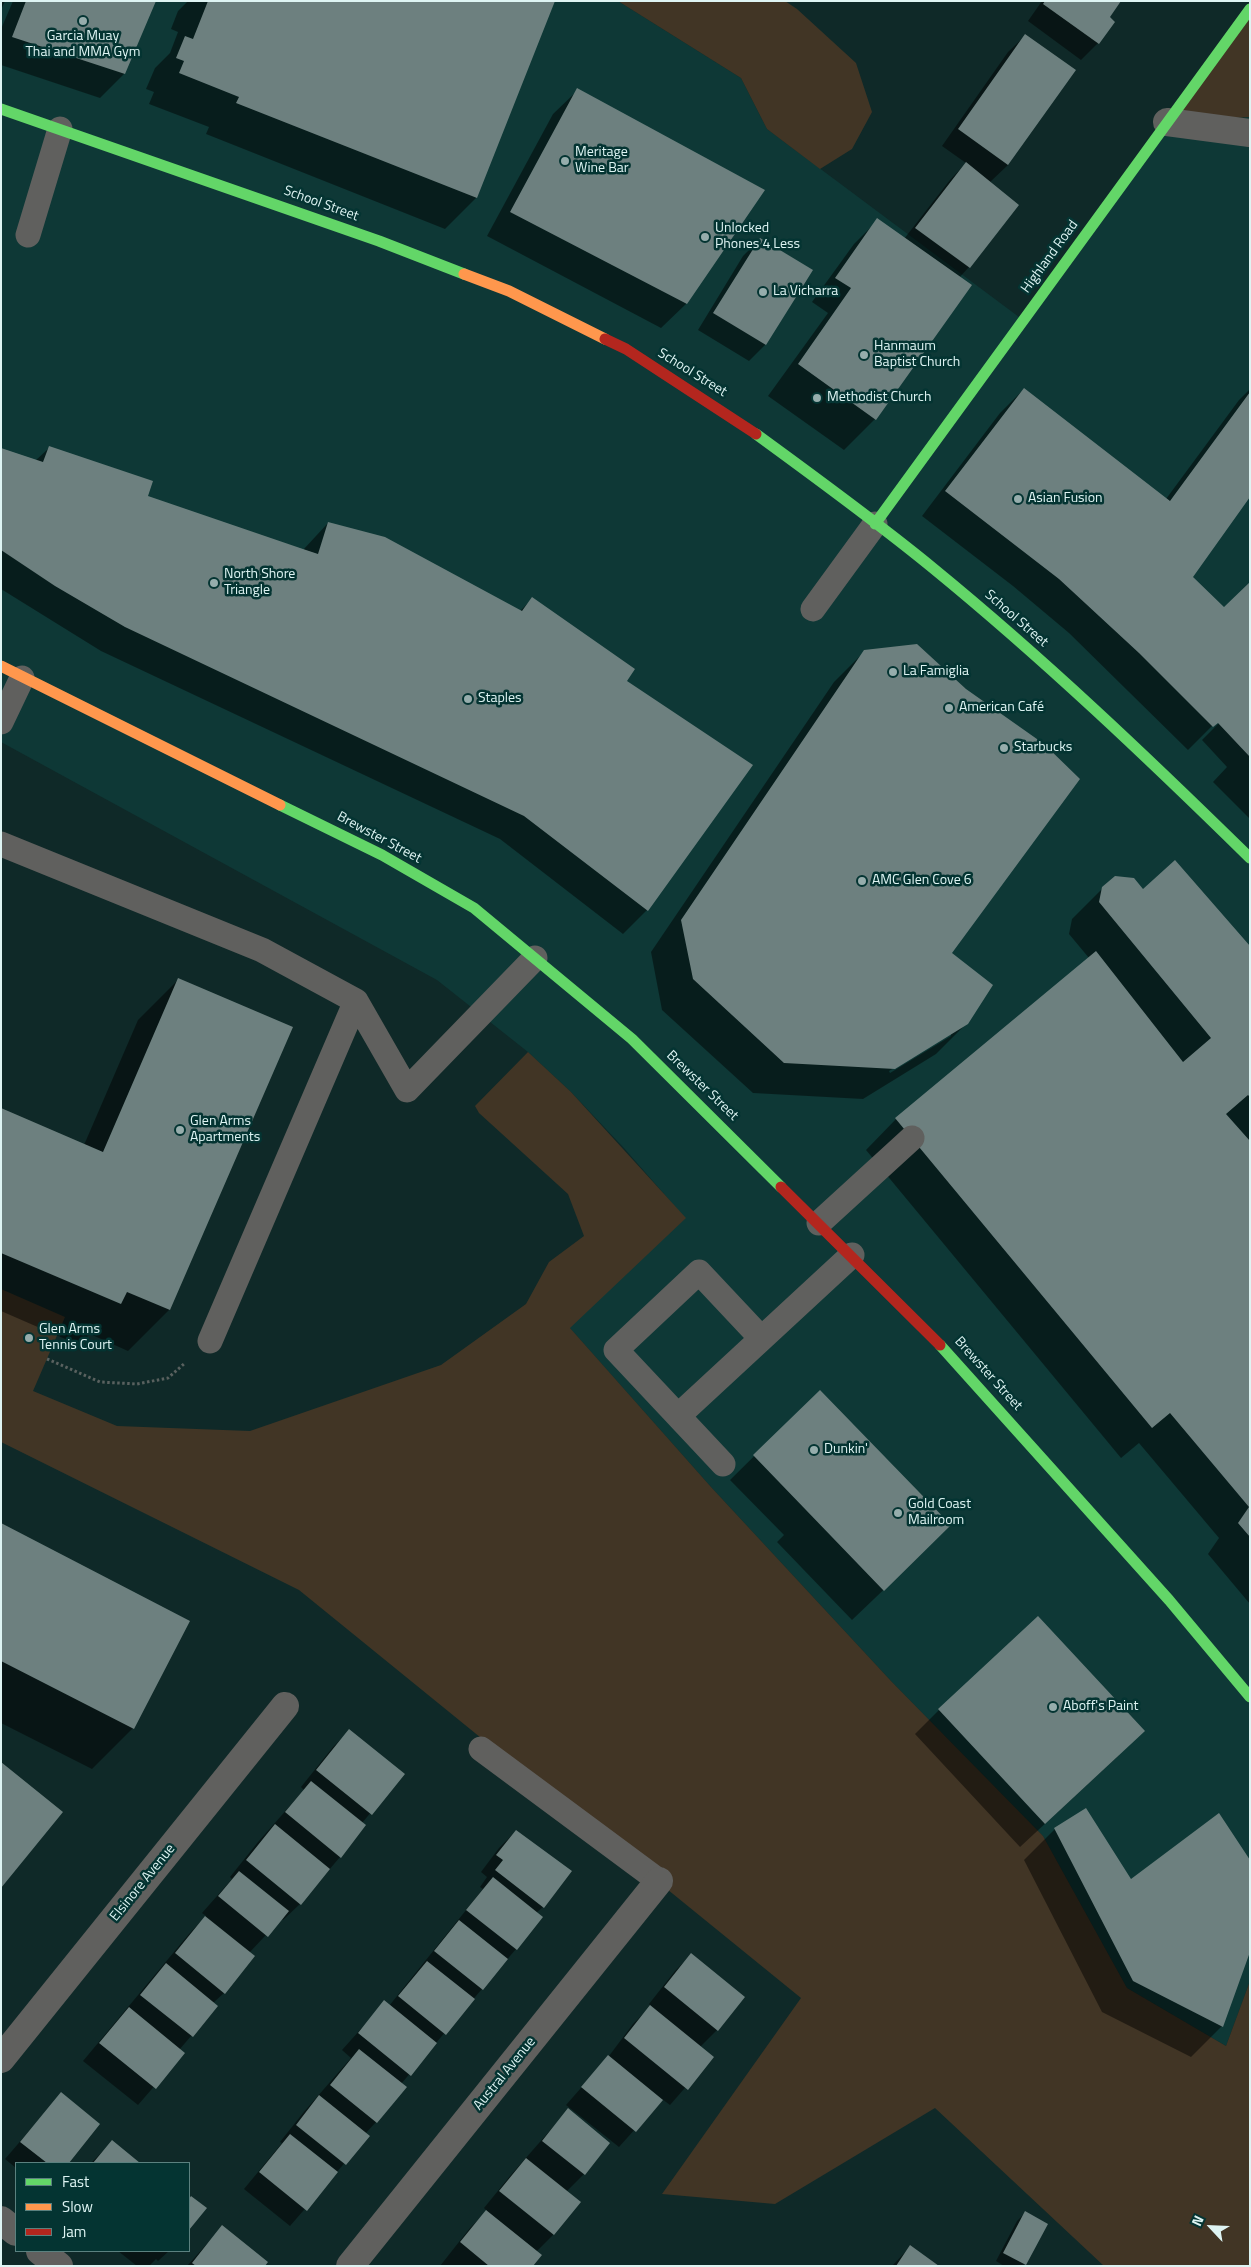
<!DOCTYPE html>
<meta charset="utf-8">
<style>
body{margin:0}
#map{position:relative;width:1251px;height:2267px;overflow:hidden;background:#0f2928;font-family:"Titillium Web",sans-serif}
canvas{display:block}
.frame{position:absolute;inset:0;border:2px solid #def4f3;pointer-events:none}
.legend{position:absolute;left:15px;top:2162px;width:175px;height:90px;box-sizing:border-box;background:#043432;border:1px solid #5b817f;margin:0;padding:6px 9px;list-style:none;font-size:15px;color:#def4f3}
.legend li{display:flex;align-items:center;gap:10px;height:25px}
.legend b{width:25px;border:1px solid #5b817f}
.north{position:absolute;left:1186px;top:2202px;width:50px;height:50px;-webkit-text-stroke:4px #043432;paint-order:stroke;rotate:295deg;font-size:14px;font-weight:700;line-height:20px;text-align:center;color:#def4f3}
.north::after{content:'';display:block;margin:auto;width:18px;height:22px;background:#def4f3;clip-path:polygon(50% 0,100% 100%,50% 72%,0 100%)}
</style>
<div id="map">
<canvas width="1251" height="2267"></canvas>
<div class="frame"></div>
<ul class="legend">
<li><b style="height:6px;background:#63d668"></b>Fast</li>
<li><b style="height:6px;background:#ff974d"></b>Slow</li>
<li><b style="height:6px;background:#b3261e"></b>Jam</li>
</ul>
<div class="north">N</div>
</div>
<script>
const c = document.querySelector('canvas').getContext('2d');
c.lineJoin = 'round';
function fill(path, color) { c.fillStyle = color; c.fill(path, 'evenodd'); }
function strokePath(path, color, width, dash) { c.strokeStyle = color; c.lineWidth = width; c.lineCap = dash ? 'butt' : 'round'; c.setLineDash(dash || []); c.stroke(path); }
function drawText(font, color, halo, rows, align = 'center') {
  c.font = font + ' "Titillium Web",sans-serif'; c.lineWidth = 5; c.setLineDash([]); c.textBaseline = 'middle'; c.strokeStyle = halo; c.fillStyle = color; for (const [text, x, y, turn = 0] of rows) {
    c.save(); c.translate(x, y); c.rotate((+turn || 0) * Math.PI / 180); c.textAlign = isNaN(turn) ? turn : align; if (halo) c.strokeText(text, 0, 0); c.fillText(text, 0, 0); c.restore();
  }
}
fill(new Path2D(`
 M 1,1 L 618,1 L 741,78 L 767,129 L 1023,320 L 1167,122 L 1250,117 L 1250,1981 L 1226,2046 L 1127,1988 L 1043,1836 L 891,1681 L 711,1487 L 569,1327 L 685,1218 L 624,1148 L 571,1092 L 528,1052 L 437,980 L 1,742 Z`), '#0e3836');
fill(new Path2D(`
 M 618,1 L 785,1 L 797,9 L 856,63 L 872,112 L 852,149 L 820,169 L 767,129 L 741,78 Z
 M 1250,16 L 1250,117 L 1167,122 Z
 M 528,1052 L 571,1092 L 686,1218 L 570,1328 L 711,1487 L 891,1681 L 1043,1836 L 1127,1988 L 1226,2046 L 1250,1981 L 1250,2266 L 1104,2266 L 935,2108 L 775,2204 L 662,2194 L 801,1998 L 299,1590 L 1,1442 L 1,1289 L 65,1317 L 33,1391 L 117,1426 L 250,1431 L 441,1365 L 526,1304 L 549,1262 L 584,1236 L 568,1194 L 479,1113 L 475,1106 Z`), '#413525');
fill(new Path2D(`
 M 1,1 L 5,1 L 1,10 Z
 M 13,1 L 155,1 L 124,74 L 100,98 L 1,65 L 1,29 Z
 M 188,1 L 554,1 L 476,198 L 445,229 L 206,134 L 209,127 L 149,104 L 154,92 L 146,89 L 155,68 L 170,53 L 178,32 L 171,29 L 178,11 Z
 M 1042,1 L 1120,1 L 1108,18 L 1113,22 L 1098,43 L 1081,60 L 1028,21 Z
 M 1025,36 L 1008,165 L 989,183 L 969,267 L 959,278 L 875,419 L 844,450 L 768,396 L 828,313 L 812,302 L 854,244 L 878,220 L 904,239 L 950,180 L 966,163 L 942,146 L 1008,52 Z
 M 578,90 L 764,190 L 686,304 L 661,328 L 487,236 L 553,114 Z
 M 760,239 L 811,271 L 765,345 L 749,361 L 698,330 L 743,256 Z
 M 1024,389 L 1166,499 L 1239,400 L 1250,389 L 1250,495 L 1192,577 L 1224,609 L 1250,688 L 1188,750 L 1069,633 L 1013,586 L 922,516 L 1000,413 Z
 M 49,448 L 146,497 L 303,550 L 328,523 L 519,612 L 532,599 L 626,681 L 647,910 L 623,934 L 500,839 L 101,651 L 1,589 L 1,449 L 35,461 Z
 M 865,651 L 950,954 L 967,1023 L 936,1054 L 863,1099 L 753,1093 L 662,1010 L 651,952 L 834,682 ZM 951,1033 L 951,1036 L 890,1073 L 889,1071 Z
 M 1250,692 L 1250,819 L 1213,782 L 1227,767 L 1202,740 Z
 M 1103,888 L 1143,890 L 1250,948 L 1250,1604 L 1208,1554 L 1219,1538 L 1139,1443 L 1121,1458 L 866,1150 L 896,1119 L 1089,958 L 1069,934 L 1072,919 Z
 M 179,979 L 169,1310 L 128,1351 L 90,1334 L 79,1345 L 1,1311 L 1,1110 L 84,1145 L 138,1020 Z
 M 820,1391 L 919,1556 L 852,1620 L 777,1542 L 784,1535 L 730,1480 Z
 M 1,1524 L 133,1728 L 92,1769 L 1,1723 Z
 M 939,1710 L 1119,1755 L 1020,1847 L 915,1734 Z
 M 349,1731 L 403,1774 L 362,1823 L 340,1857 L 300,1904 L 283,1920 L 281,1919 L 249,1953 L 224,1993 L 213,2003 L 217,2006 L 179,2050 L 183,2053 L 138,2105 L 83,2061 L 189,1934 L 206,1916 L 202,1913 L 232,1879 L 230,1877 L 258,1842 L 304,1790 L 301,1787 L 333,1747 Z
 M 1055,1829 L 1131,1881 L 1222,2026 L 1191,2057 L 1102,2012 L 1024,1860 Z
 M 516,1831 L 543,1907 L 536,1913 L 516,1949 L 401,2084 L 376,2122 L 365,2134 L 368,2136 L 290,2226 L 244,2189 L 282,2143 L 280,2142 L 303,2113 L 351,2058 L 342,2050 L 385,2002 L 389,2006 L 483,1889 L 480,1887 L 487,1877 L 481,1872 L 499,1848 Z
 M 691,1955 L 717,2030 L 700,2047 L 712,2057 L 670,2105 L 662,2099 L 619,2147 L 566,2105 L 609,2056 L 633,2024 L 651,2006 L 649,2004 L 675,1971 Z
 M 61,2094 L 98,2124 L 68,2163 L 16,2163 L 16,2168 L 5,2159 Z
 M 568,2110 L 609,2143 L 584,2174 L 566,2192 L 553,2235 L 536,2252 L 531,2266 L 440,2266 L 470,2228 L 487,2211 L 484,2208 L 510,2176 Z
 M 112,2142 L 138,2163 L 91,2163 Z
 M 1025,2213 L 1046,2224 L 1023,2266 L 1004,2266 L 996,2261 L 1017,2221 Z
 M 222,2227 L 263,2266 L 187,2266 Z
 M 910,2247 L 937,2266 L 892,2266 Z
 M 118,2251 L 169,2251 L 158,2261 L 156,2259 L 149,2266 L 137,2266 Z`), '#0007');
fill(new Path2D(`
 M 26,1 L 156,1 L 125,74 L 12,37 Z
 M 208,1 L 555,1 L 477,198 L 236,103 L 239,97 L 179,73 L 184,61 L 176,58 L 185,36 L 193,39 Z
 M 1045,1 L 1121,1 L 1110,17 L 1115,22 L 1099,44 L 1043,4 Z
 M 1025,34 L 1076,70 L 1008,165 L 958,129 Z
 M 577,88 L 765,190 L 687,304 L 510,212 Z
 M 966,162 L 1019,205 L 970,268 L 915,228 Z
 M 877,218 L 972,285 L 876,420 L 798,364 L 851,288 L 835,278 Z
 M 760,238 L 813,270 L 766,345 L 713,313 Z
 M 1024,388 L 1170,501 L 1250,392 L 1250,497 L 1193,577 L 1224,607 L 1250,582 L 1250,757 L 1218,723 L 1213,727 L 1139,653 L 1059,579 L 945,491 Z
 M 49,446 L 153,481 L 148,496 L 300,548 L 318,554 L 328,522 L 385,537 L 522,611 L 532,597 L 635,669 L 627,681 L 753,765 L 648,911 L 524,816 L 125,627 L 55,586 L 1,550 L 1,448 L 43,462 Z
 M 917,644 L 966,689 L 1044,744 L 1080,779 L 952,953 L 993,985 L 968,1024 L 895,1069 L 784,1063 L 693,979 L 681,920 L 864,650 Z
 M 1175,860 L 1250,946 L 1250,1097 L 1248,1095 L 1226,1114 L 1250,1141 L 1250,1537 L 1238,1523 L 1249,1507 L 1170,1413 L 1152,1428 L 895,1118 L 1096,951 L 1183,1062 L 1211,1038 L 1099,902 L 1102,887 L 1115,876 L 1134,878 L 1143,889 Z
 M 178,978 L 293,1027 L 170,1310 L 127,1292 L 121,1304 L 1,1253 L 1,1108 L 103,1152 Z
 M 820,1390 L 951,1525 L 884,1591 L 753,1455 Z
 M 1,1523 L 190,1621 L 134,1729 L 1,1661 Z
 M 1038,1616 L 1145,1731 L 1045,1824 L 938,1709 Z
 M 349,1729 L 405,1774 L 372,1815 L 316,1770 Z
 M 1,1762 L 63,1812 L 1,1888 Z
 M 311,1781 L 366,1825 L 341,1858 L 285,1812 Z
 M 1086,1808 L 1131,1879 L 1219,1813 L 1250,1860 L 1250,1952 L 1223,2027 L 1133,1981 L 1054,1828 Z
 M 275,1824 L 330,1869 L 301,1905 L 246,1860 Z
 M 516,1830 L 572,1871 L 544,1908 L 495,1870 L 503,1860 L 496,1855 Z
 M 239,1871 L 289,1911 L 268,1937 L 218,1896 Z
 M 493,1877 L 543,1917 L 517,1950 L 466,1910 Z
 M 205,1916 L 255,1956 L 225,1994 L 175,1953 Z
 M 459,1920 L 508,1959 L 483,1990 L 434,1951 Z
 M 691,1953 L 745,1997 L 718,2031 L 664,1987 Z
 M 427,1961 L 475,1999 L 446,2035 L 398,1996 Z
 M 166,1963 L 218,2006 L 193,2037 L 140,1995 Z
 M 384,2000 L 437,2043 L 411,2076 L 358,2033 Z
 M 650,2005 L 714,2057 L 688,2090 L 624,2038 Z
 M 129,2007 L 185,2053 L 156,2089 L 99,2043 Z
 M 359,2049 L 407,2087 L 377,2123 L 330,2085 Z
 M 608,2055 L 663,2100 L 636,2132 L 581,2087 Z
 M 61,2092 L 100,2124 L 69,2163 L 47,2163 L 20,2142 Z
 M 319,2095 L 370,2136 L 346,2165 L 296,2125 Z
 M 568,2108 L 610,2143 L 585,2175 L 542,2141 Z
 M 290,2134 L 338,2172 L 307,2211 L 259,2172 Z
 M 112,2140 L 140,2163 L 93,2163 Z
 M 526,2158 L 581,2202 L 554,2235 L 499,2191 Z
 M 191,2196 L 207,2208 L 189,2230 L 189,2199 Z
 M 486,2210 L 542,2255 L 533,2266 L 489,2266 L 460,2242 Z
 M 1025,2211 L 1048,2224 L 1026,2265 L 1003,2253 Z
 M 222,2225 L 268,2262 L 265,2266 L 196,2266 L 192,2263 Z
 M 910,2245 L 939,2266 L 896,2266 Z`), '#6d807f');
strokePath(new Path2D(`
 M 47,1359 L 100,1382 L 137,1384 L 168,1378 L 185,1363`), '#59615f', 3, [2.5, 2.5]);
strokePath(new Path2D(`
 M 28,235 L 60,129
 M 813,609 L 875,524
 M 1,722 L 22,678
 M 1,844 L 262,950 L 356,1001 L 407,1090 L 535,958
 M 819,1223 L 912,1138
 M 761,1338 L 699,1272 L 616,1350 L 678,1416 L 852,1255
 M 210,1341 L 356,1001
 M 678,1416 L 723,1464
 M 481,1749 L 659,1881`), '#60605e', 25);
strokePath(new Path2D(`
 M 1167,122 L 1250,133
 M 1,2059 L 285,1706
 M 1,2220 L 16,2232
 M 40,2251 L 59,2266
 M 350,2266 L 659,1881`), '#60605e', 28);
strokePath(new Path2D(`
 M 1,109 L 379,241 L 464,274
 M 756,434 C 816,478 877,522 934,569 C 1044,659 1148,758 1250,858
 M 875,524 L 1250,9
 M 280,805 L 382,855 L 474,908 L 632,1039 L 781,1187
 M 940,1345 L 1169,1600 L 1250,1697`), '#63d668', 11);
strokePath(new Path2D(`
 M 464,274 L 509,291 L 605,339
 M 1,666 L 280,805`), '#ff974d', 11);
strokePath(new Path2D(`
 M 605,339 L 626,349 L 756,434
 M 781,1187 L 940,1345`), '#b3261e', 11);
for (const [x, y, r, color] of [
 [83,21,5,"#96adac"],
 [565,161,5,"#96adac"],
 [705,237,5,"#96adac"],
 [763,292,5,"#96adac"],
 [864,355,5,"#96adac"],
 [817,398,5,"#96adac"],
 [1018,499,5,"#96adac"],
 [214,583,5,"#96adac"],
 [893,672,5,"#96adac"],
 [468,699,5,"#96adac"],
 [949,708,5,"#96adac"],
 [1004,748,5,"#96adac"],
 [862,881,5,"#96adac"],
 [180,1130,5,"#96adac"],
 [29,1338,5,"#96adac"],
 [814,1450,5,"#96adac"],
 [898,1513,5,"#96adac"],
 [1053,1707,5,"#96adac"]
]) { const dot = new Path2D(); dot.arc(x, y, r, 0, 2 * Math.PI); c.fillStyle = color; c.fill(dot); strokePath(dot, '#043432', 2); }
drawText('14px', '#def4f3', '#043432', [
 ["Garcia Muay",83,37,"center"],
 ["Thai and MMA Gym",83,53,"center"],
 ["Meritage",575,153],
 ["Wine Bar",575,169],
 ["Unlocked",715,229],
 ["Phones 4 Less",715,245],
 ["La Vicharra",773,292],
 ["Hanmaum",874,347],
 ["Baptist Church",874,363],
 ["Methodist Church",827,398],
 ["Asian Fusion",1028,499],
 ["North Shore",224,575],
 ["Triangle",224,591],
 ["La Famiglia",903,672],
 ["Staples",478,699],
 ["American Café",959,708],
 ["Starbucks",1014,748],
 ["AMC Glen Cove 6",872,881],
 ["Glen Arms",190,1122],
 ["Apartments",190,1138],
 ["Glen Arms",39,1330],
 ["Tennis Court",39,1346],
 ["Dunkin'",824,1450],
 ["Gold Coast",908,1505],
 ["Mailroom",908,1521],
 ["Aboff's Paint",1063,1707]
], 'left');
drawText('14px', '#def4f3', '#043432', [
 ["School Street",321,204,20],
 ["Highland Road",1050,257,-54],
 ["School Street",692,373,32],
 ["School Street",1016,619,41],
 ["Brewster Street",379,838,28],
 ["Brewster Street",702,1086,44],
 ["Brewster Street",988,1374,48],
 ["Elsinore Avenue",143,1883,-51],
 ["Austral Avenue",505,2074,-51]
]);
</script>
